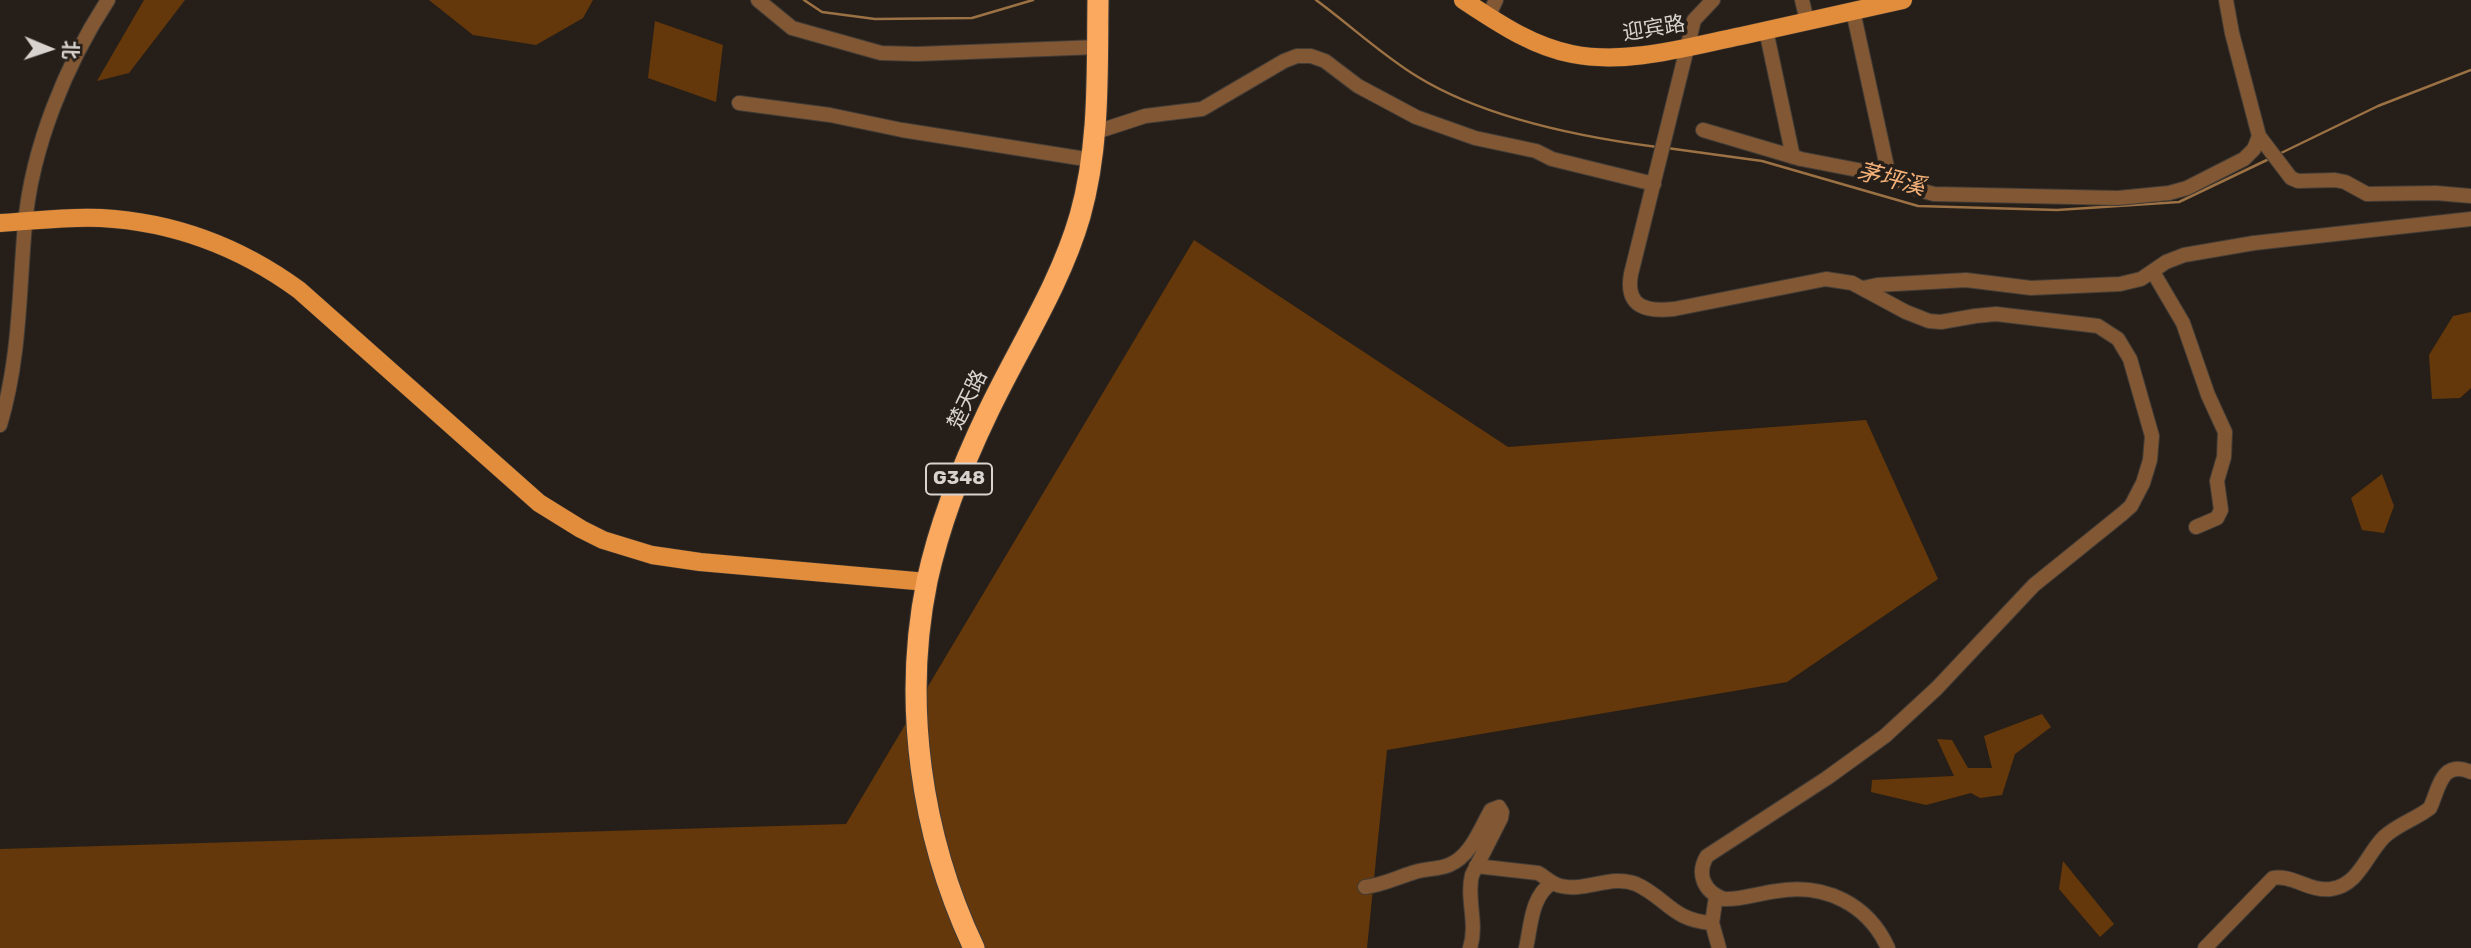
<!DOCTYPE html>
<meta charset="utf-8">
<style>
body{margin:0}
#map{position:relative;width:2471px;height:948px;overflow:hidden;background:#261f19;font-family:Rubik,"Noto Sans SC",sans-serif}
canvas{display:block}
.north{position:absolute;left:14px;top:14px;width:70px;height:70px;-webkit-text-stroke:5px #261f19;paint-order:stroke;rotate:92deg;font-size:19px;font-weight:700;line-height:28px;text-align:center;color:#d8d3cf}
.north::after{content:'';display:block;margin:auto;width:24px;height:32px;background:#d8d3cf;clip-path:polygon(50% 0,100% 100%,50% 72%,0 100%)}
</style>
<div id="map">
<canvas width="2471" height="948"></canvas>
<div class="north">北</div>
</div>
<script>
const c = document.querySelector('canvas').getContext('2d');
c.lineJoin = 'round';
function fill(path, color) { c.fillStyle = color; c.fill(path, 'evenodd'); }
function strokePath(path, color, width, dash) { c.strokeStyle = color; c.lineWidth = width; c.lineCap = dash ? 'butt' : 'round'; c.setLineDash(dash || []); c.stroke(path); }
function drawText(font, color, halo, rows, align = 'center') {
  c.font = font + ' Rubik,"Noto Sans SC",sans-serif'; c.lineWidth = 7; c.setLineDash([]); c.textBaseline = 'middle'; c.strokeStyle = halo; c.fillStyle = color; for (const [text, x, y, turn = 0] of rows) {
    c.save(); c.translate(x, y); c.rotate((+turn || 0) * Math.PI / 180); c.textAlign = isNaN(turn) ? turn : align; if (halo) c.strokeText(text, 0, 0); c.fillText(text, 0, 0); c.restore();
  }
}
fill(new Path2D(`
 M 144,0 L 185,0 L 129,73 L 97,81 Z
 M 429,0 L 593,0 L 583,18 L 536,45 L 473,35 Z
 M 655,21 L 723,45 L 716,102 L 648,78 Z
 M 1194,240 L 1508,447 L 1866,420 L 1938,579 L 1787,682 L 1387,750 L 1367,948 L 0,948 L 0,849 L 846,824 Z
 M 2471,312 L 2471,388 L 2460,398 L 2432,399 L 2429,355 L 2453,316 Z
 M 2382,474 L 2394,506 L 2384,533 L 2362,530 L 2351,498 Z
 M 2042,714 L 2051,727 L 2015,754 L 2002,795 L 1980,798 L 1971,793 L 1926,805 L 1871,792 L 1872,780 L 1954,776 L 1937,739 L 1952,740 L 1968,768 L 1992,768 L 1984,736 Z
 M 2063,861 L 2114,924 L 2100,937 L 2059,889 Z`), '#64380a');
strokePath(new Path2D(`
 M 804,0 L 822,12 L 875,19 L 972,18 L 1033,0
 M 1316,0 C 1350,25 1383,56 1418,77 C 1485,118 1580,137 1657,147
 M 1667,148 L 1762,161 L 1918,206 L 2057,210 L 2179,202 L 2269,159
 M 2279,154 L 2378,106 L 2471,70`), '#9c7244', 2.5);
const minor = new Path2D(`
 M 758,0 L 792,28 L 881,53 L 917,54 L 1098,47
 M 1713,0 L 1694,20 L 1631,274 C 1625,307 1646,312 1674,309 L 1826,279 L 1852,283 L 1906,312 L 1929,321 L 1941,322 L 1975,316 L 1996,314 L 2098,326 L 2118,339 L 2130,359 L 2152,436 L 2150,460 L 2143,483 L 2131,506 L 2122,514 L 2034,585 L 1937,688 L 1885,736 L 1827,778 L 1707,856 C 1696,874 1704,892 1724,899 C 1741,900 1760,893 1777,891 C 1825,883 1868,904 1888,948
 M 1802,0 L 1807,21
 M 2226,0 L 2232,33 L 2259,136 L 2291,178 L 2298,181 L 2335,180 L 2345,182 L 2367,194 L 2436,193 L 2471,196
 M 1853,11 L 1889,176
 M 1488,17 L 1496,0
 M 1766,30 L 1793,157
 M 739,103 L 830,115 L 902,130 L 1092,160
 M 1703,130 L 1801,159 L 1889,176 L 1919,190 L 1934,194 L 2118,198 L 2169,193 L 2187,188 L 2244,159 L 2254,149 L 2259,136
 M 1096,132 L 1145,116 L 1202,109 L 1284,61 L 1297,56 L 1311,56 L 1325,61 L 1358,86 L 1416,117 L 1475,138 L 1536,151 L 1552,159 L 1654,184
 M 2153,272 L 2183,323 L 2208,395 L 2225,432 L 2224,457 L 2217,481 L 2221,510 L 2217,518 L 2196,527
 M 1863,288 L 1877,285 L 1966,280 L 2031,288 L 2120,284 L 2141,279 L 2166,262 L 2184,255 L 2254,243 L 2471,219
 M 0,425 C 20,359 19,292 25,224 C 32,147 66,64 108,0
 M 1476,866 L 1538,873 C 1546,877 1551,884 1561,886 C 1585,892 1612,874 1636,884 C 1667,898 1671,920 1712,923
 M 1365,887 C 1382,885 1396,878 1412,873 C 1424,868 1437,870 1449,865 C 1471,856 1480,829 1491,810 L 1499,807 L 1502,812 L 1501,818 L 1472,875 C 1466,899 1478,923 1470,948
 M 1716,896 L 1712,923 L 1719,948
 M 1526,948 C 1531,926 1531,896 1552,883
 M 2205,948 L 2273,878 C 2291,874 2310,892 2331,889 C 2359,885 2366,855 2384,837 C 2398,824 2416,819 2430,808 C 2439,789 2441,759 2471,772`);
const major = new Path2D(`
 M 1463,0 C 1497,22 1531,46 1572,54 C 1627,65 1687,47 1741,36 C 1795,24 1849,12 1903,0
 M 0,223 C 34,221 68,216 101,218 C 175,222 240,247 299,290 L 539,503 L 581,529 L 603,540 L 652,555 L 700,562 L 927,582`);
const highway = new Path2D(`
 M 974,948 C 921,836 902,703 927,581 C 940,522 962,466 988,412 C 1019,347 1060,285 1080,216 C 1100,145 1097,73 1098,0`);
strokePath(minor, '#423c36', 16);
strokePath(major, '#423c36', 19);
strokePath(highway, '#423c36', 23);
strokePath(minor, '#815734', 14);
strokePath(major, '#e28d3c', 18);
strokePath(highway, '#fca960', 21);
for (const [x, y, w] of [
 [959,479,66]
]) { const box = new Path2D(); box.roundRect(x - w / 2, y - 15.5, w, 31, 5); c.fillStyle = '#261f19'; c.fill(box); strokePath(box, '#d8d3cf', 2); }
drawText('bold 19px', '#d8d3cf', null, [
 ["G348",959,479]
]);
drawText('21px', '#d8d3cf', '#261f19', [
 ["迎宾路",1654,29,-9],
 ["楚天路",968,400,-64]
]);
drawText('italic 23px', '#f6b279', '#261f19', [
 ["茅坪溪",1891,180,14]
]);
</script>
